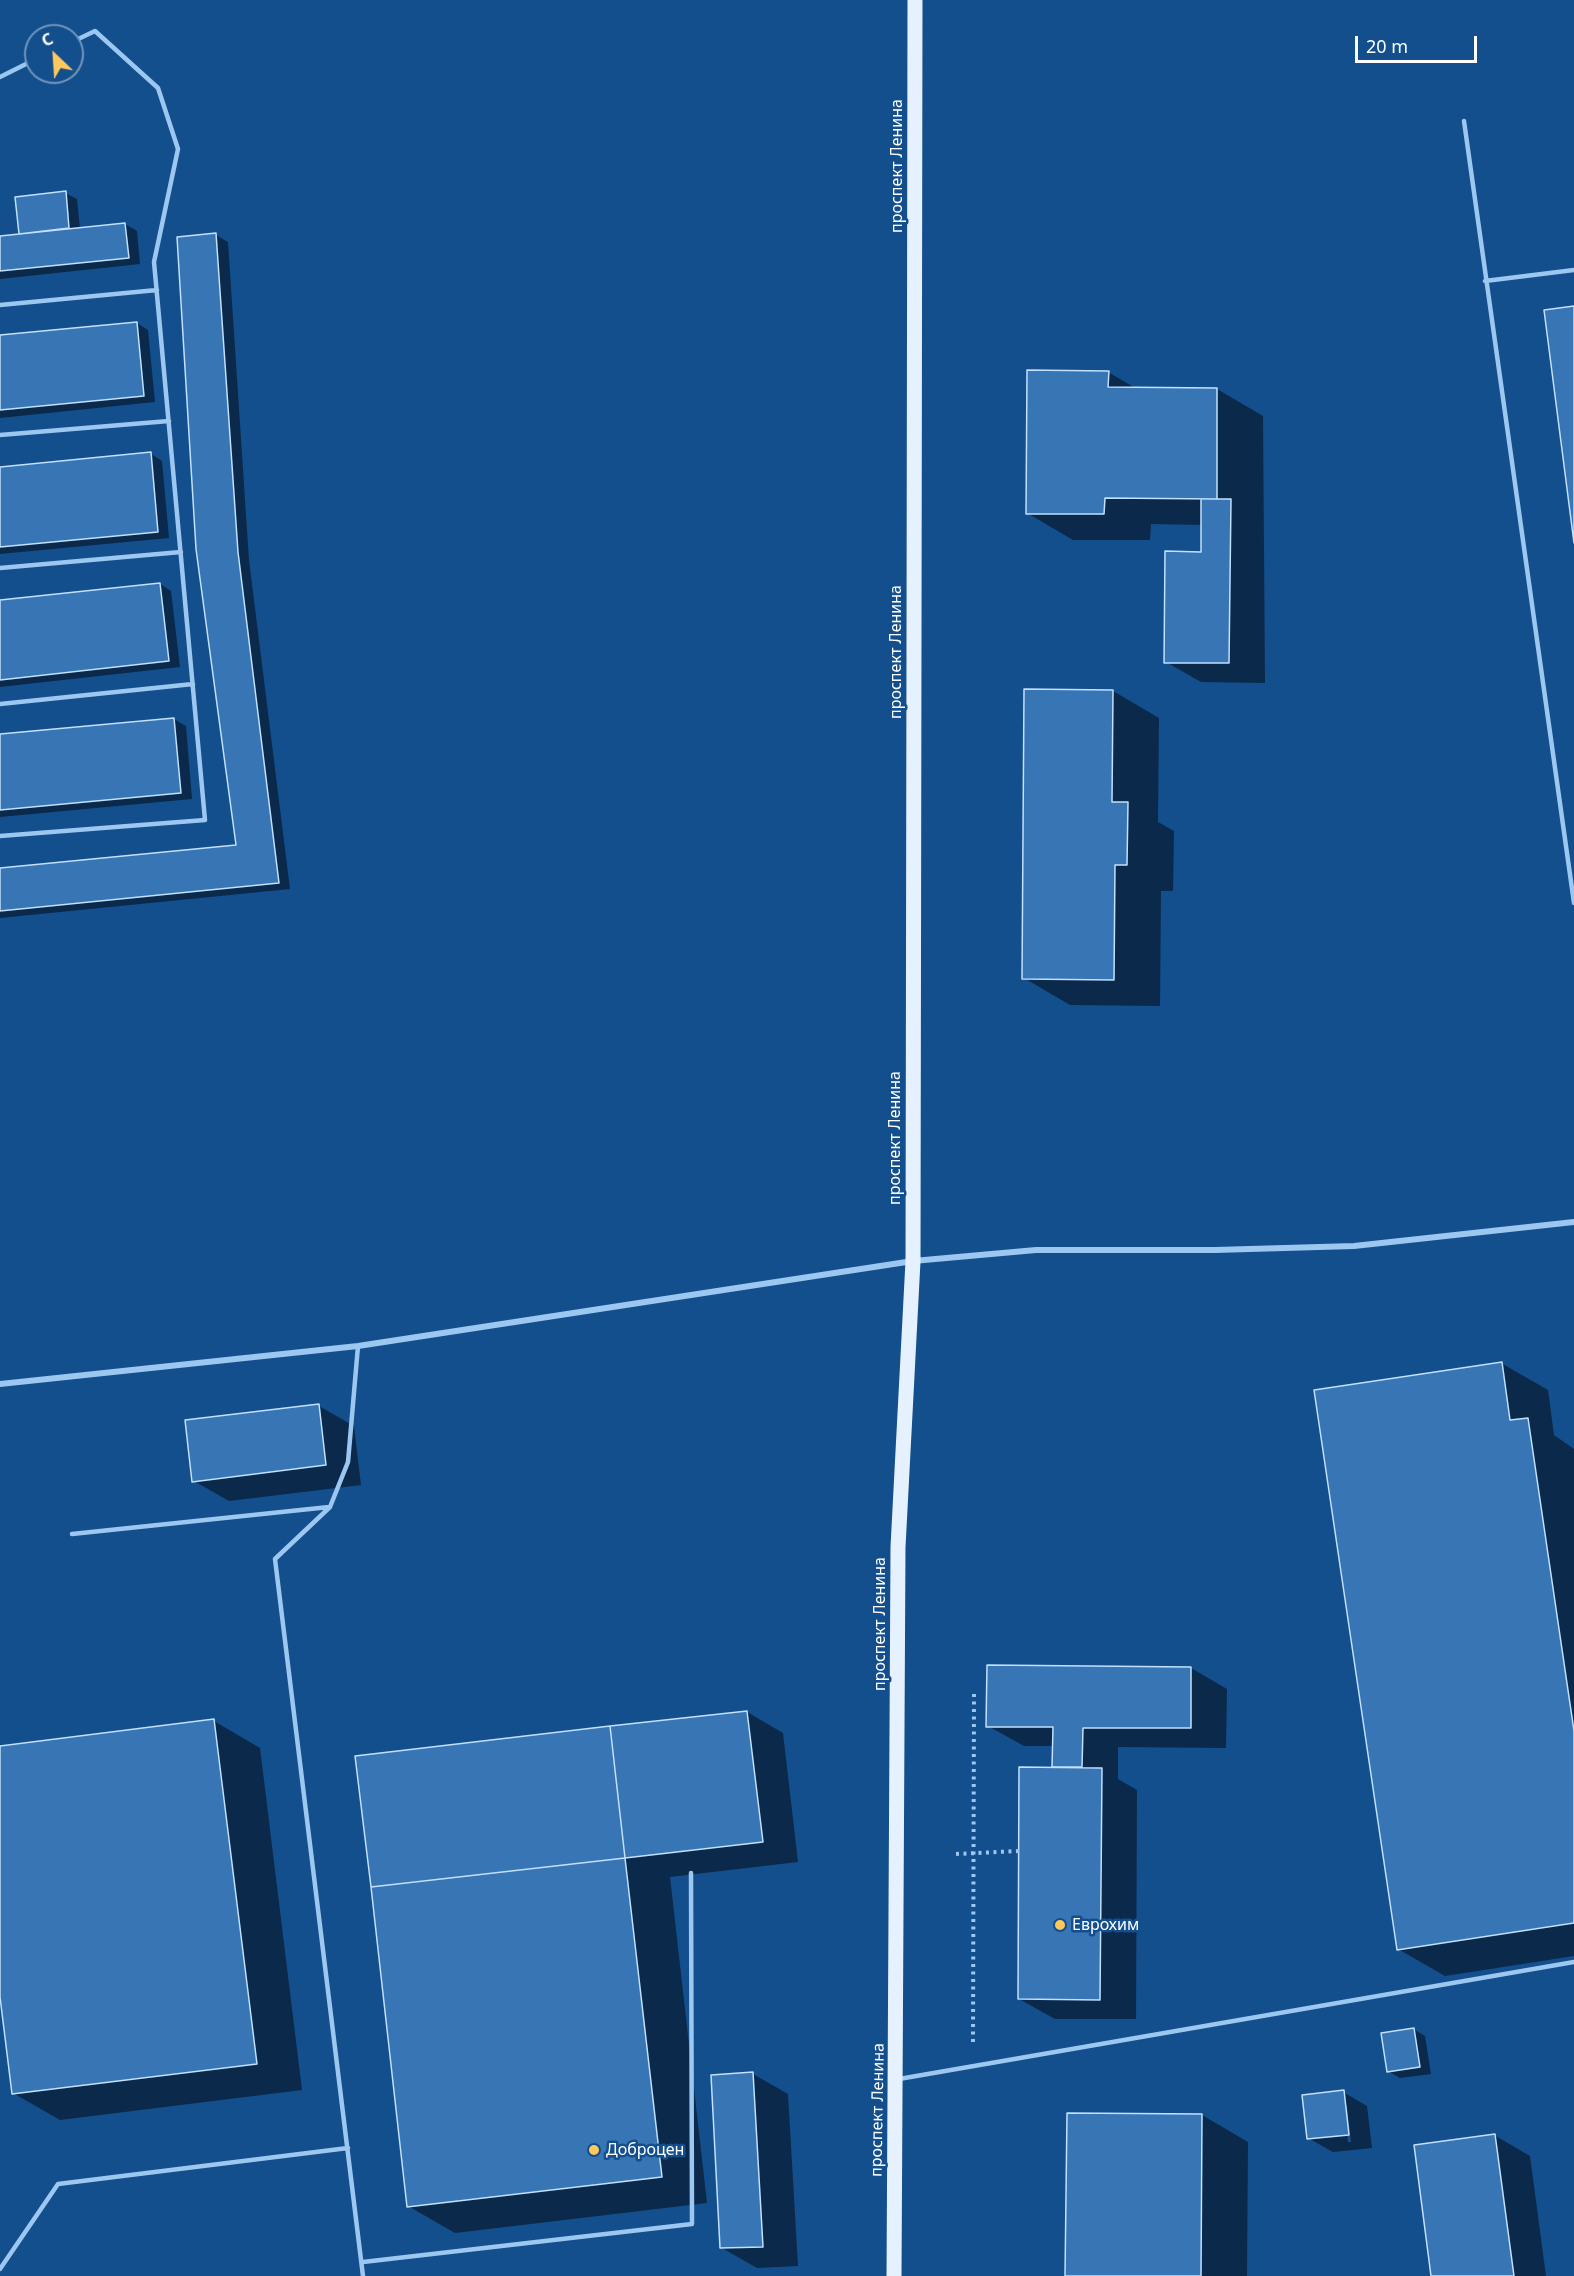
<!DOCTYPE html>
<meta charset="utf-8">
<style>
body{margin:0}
#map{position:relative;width:1574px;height:2276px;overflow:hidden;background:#134e8d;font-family:"Noto Sans",sans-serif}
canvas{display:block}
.north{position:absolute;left:24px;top:24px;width:60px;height:60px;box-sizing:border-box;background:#134e8d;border:2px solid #7195bb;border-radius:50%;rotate:335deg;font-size:16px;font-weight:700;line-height:24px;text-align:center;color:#fff}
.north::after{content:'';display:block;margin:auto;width:21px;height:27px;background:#ffc85c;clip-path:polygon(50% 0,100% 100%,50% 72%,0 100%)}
.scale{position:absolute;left:1355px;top:36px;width:122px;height:27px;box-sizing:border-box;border:3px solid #fff;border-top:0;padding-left:8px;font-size:18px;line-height:21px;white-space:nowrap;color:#fff;-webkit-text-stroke:4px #134e8d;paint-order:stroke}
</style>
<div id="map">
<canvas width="1574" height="2276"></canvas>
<div class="north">С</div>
<div class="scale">20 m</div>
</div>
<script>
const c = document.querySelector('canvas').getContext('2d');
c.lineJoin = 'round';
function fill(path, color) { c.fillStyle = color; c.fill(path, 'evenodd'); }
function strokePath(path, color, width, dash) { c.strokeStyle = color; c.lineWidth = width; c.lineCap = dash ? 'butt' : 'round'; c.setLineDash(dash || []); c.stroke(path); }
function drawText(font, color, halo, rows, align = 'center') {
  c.font = font + ' "Noto Sans",sans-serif'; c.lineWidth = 5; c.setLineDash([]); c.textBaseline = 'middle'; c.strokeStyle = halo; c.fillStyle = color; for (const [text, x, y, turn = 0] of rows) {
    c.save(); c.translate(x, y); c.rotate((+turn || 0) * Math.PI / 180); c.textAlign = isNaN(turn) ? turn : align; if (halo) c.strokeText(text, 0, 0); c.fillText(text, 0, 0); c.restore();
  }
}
fill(new Path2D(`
 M 65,193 L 77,199 L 80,229 L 125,224 L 137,231 L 140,264 L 0,279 L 0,237 L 21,235 L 17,198 Z
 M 216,235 L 228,242 L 249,560 L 290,889 L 0,918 L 0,869 L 238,846 Z
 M 137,323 L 148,330 L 155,402 L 0,418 L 0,337 Z
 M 1108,372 L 1137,389 L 1217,389 L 1263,416 L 1265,683 L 1201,682 L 1166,662 L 1203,553 L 1203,525 L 1151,524 L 1150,540 L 1073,540 L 1027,513 Z
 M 151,454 L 162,461 L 169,538 L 0,554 L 0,468 Z
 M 160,584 L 171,591 L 180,667 L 0,687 L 0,602 Z
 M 1113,691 L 1159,718 L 1158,822 L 1174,831 L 1173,891 L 1161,891 L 1160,1006 L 1070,1005 L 1024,978 Z
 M 174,719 L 186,726 L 192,799 L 0,817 L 0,736 Z
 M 1501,1363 L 1548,1390 L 1554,1435 L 1574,1449 L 1574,1956 L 1445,1976 L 1398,1949 Z
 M 319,1406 L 354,1426 L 361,1485 L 229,1501 L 194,1481 Z
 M 988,1667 L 1191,1668 L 1227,1689 L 1226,1748 L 1118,1747 L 1118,1779 L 1137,1790 L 1136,2019 L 1055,2019 L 1019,1999 L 1054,1769 L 1054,1746 L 1024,1746 L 988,1726 Z
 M 747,1712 L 783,1733 L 798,1862 L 670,1877 L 707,2203 L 455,2233 L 408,2206 L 357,1757 Z
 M 214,1721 L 260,1748 L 302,2090 L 60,2120 L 13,2093 L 0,1985 L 0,1747 Z
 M 1413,2029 L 1425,2036 L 1431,2074 L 1400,2078 L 1388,2071 Z
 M 753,2074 L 788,2094 L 798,2266 L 757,2268 L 722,2248 Z
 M 1343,2092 L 1367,2106 L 1372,2148 L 1333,2152 L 1308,2138 ZM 1344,2106 L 1347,2106 L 1351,2142 L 1348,2142 Z
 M 1202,2115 L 1248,2142 L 1247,2276 L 1067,2276 Z
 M 1494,2135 L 1530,2156 L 1546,2276 L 1433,2276 Z`), '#0007');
const building = new Path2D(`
 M 66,191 L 69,228 L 19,234 L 15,197 Z
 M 125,223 L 129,258 L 0,271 L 0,236 Z
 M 216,233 L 238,552 L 279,883 L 0,911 L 0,868 L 236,845 L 196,549 L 177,237 Z
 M 1574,306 L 1574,543 L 1544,310 Z
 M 137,322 L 144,396 L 0,410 L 0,335 Z
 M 1027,370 L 1109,371 L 1108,387 L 1217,388 L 1217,499 L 1105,498 L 1104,514 L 1026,514 Z
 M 151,452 L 158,532 L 0,547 L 0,467 Z
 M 1201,499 L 1231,499 L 1229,663 L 1164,663 L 1165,551 L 1201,552 Z
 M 160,583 L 169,661 L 0,680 L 0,600 Z
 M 1024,689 L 1113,690 L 1112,802 L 1128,802 L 1127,865 L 1115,865 L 1114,980 L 1022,979 Z
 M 174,718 L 181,793 L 0,810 L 0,734 Z
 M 1502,1362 L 1510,1420 L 1528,1418 L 1574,1731 L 1574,1923 L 1397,1950 L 1314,1390 Z
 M 319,1404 L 326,1465 L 192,1482 L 185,1420 Z
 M 987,1665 L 1191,1667 L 1191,1728 L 1083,1728 L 1082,1767 L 1052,1767 L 1053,1727 L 986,1727 Z
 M 747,1711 L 763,1842 L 625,1858 L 610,1726 Z
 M 214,1719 L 257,2064 L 12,2094 L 0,1997 L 0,1746 Z
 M 610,1726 L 625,1858 L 371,1887 L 355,1756 Z
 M 1019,1767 L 1102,1768 L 1100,2000 L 1018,1999 Z
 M 625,1858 L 662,2177 L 407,2207 L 371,1887 Z
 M 1414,2028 L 1420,2067 L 1387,2072 L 1381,2033 Z
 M 753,2072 L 763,2247 L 720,2248 L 711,2075 Z
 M 1344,2090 L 1349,2135 L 1307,2139 L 1302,2095 Z
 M 1067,2113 L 1202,2114 L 1201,2276 L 1065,2276 Z
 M 1495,2134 L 1514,2276 L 1431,2276 L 1414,2145 Z`);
fill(building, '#3775b5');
strokePath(building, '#c3e0fc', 1.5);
strokePath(new Path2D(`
 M 956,1854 L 1019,1851
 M 973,2042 L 974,1692`), '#9cc7f1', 4, [3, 4.5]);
strokePath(new Path2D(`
 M 0,77 L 36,59
 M 1464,121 L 1574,903
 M 1485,281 L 1574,270
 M 0,305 L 157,290
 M 0,435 L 169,421
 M 0,568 L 181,552
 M 0,704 L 193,684
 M 0,836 L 205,820 L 154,262 L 178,149 L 158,88 L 95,31 L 72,42
 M 358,1346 L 348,1462 L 330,1507 L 275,1559 L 363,2276
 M 72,1534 L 329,1507
 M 899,2079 L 1574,1962
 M 363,2262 L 692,2224 L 691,1873
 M 0,2269 L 58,2184 L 348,2148`), '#9cc7f1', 4.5);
strokePath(new Path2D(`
 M 0,1384 L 358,1346 L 913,1261 L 1036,1250 L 1215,1250 L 1354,1246 L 1574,1222`), '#9cc7f1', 6);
strokePath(new Path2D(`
 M 894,2276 L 898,1547 L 913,1261 L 915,0`), '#e6f1ff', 15);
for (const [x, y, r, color] of [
 [1060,1925,6,"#ffc85c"],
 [594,2150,6,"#ffc85c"]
]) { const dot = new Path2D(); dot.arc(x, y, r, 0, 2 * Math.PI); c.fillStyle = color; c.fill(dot); strokePath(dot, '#134e8d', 2); }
drawText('16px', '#fff', '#134e8d', [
 ["проспект Ленина",897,166,-90],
 ["проспект Ленина",896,652,-90],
 ["проспект Ленина",895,1138,-90],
 ["проспект Ленина",880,1624,-90],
 ["проспект Ленина",878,2110,-89]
]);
drawText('16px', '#fff', '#134e8d', [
 ["Еврохим",1072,1925],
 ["Доброцен",606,2150]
], 'left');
</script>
